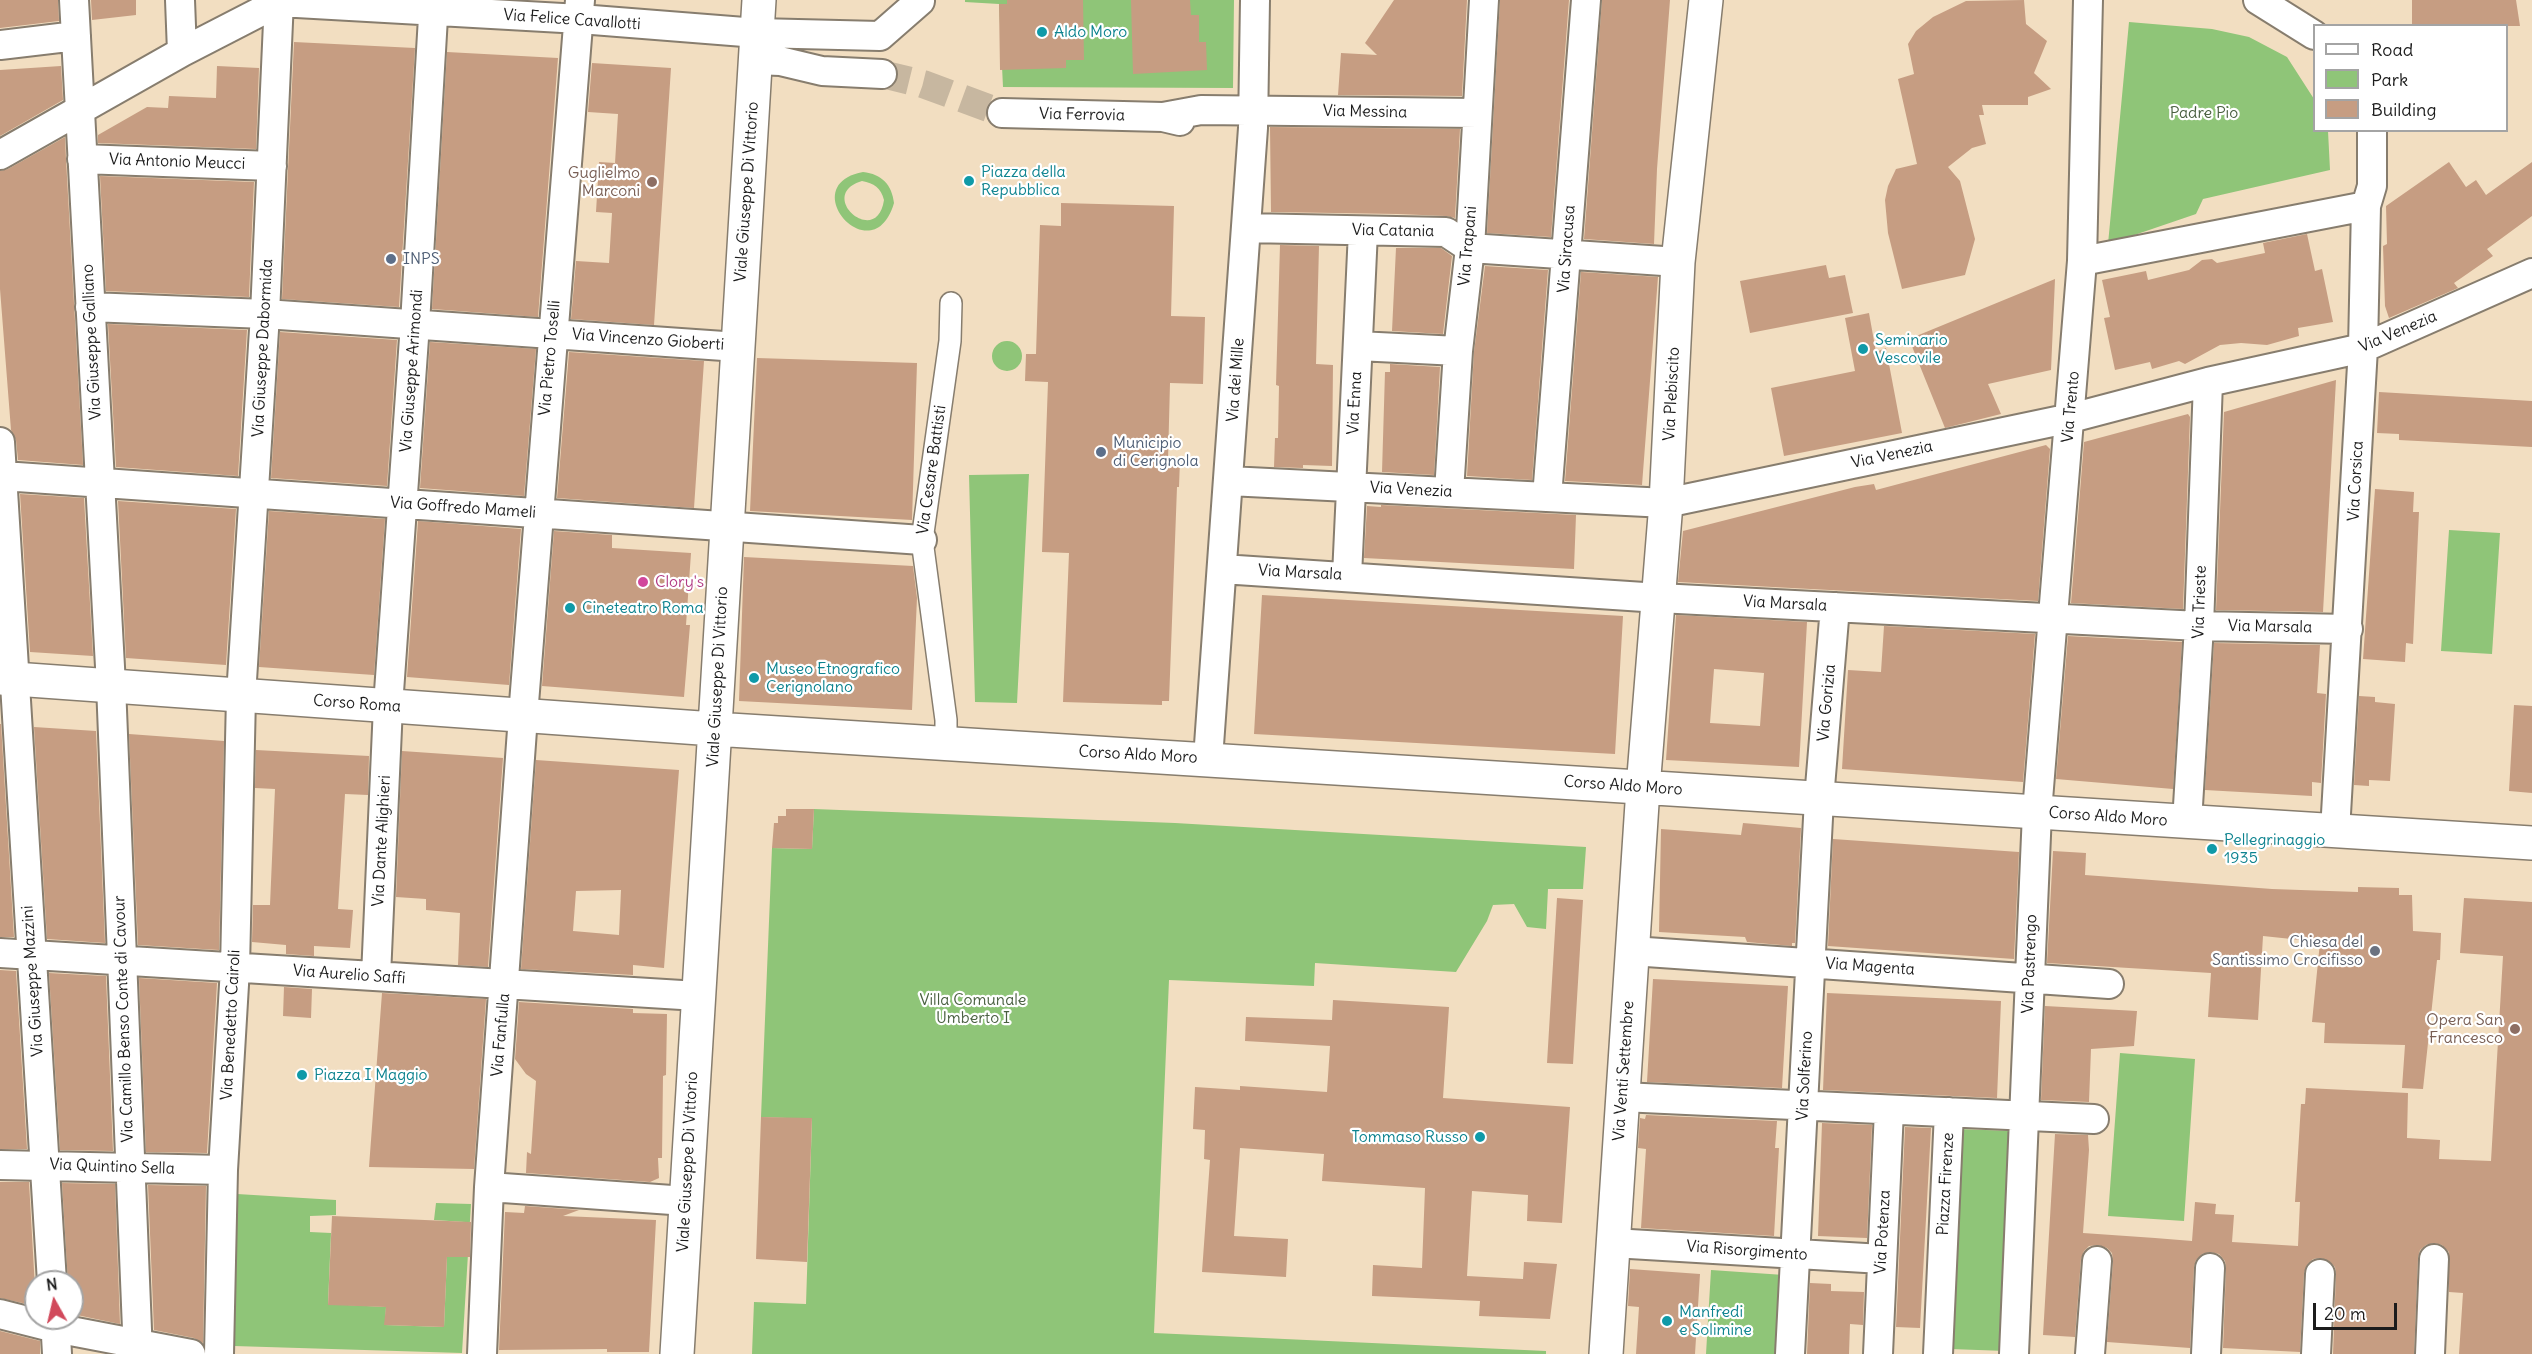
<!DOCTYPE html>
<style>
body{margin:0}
#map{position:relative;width:2532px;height:1354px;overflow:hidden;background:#f2dec1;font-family:Delius,sans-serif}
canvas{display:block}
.legend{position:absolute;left:2313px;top:24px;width:195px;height:108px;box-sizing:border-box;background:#fff;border:2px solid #a4a4a4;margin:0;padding:8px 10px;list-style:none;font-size:18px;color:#1c1c1c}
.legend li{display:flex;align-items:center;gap:12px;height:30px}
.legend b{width:30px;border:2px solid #a4a4a4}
.north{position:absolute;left:24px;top:1270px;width:60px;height:60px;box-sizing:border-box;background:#fff;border:2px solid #a4a4a4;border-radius:50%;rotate:352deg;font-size:16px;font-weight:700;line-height:24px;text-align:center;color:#1c1c1c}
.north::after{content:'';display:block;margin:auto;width:21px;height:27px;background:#d1495b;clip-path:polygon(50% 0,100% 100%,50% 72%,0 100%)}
.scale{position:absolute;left:2313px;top:1303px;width:84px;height:27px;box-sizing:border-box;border:3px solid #1c1c1c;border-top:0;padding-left:8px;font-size:18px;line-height:21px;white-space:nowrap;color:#1c1c1c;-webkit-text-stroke:4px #fff;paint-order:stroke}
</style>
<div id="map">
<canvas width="2532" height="1354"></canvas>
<ul class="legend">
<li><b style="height:8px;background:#fff"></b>Road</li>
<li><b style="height:16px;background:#8fc578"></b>Park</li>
<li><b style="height:16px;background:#c69d82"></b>Building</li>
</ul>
<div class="north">N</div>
<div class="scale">20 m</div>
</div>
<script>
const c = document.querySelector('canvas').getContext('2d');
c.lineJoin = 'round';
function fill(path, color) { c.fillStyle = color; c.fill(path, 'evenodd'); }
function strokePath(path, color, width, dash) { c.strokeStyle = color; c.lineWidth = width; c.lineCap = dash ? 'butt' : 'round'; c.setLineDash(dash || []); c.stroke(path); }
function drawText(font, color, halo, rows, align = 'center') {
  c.font = font + ' Delius,sans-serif'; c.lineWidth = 4.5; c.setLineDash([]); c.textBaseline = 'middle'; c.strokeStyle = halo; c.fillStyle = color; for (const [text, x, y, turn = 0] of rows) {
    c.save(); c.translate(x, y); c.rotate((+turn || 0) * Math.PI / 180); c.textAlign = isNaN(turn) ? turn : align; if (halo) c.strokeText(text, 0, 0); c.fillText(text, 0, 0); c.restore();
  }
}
fill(new Path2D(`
 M 965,0 L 1234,0 L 1233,88 L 1003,87 L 999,4 L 965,2 Z
 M 2129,22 L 2212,29 L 2249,37 L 2287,57 L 2314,99 L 2314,130 L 2328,131 L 2330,170 L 2203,199 L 2196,214 L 2108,244 Z
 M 863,172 C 882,174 892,185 894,203 C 873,275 793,185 863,172 ZM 862,181 C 874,183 881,188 884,200 C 877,249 815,195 862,181 Z
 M992 356a15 15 0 1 1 30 0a15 15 0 1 1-30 0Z
 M 1029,474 L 1017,703 L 975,702 L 969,475 Z
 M 2449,530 L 2500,533 L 2492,654 L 2441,651 Z
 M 814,809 L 1175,823 L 1586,847 L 1583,889 L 1548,889 L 1546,929 L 1527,927 L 1514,904 L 1493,905 L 1487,921 L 1456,972 L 1315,963 L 1314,986 L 1169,980 L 1154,1333 L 1546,1351 L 1546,1354 L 752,1354 L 754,1302 L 806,1304 L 812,1119 L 761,1117 L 772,848 L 812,849 Z
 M 2120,1053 L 2195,1059 L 2184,1221 L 2108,1216 Z
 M 1957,1129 L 2013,1131 L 2006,1351 L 1950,1349 Z
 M 237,1194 L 336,1200 L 336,1215 L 310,1216 L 310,1232 L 331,1233 L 328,1304 L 386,1307 L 385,1325 L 444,1327 L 447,1257 L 463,1257 L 465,1222 L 434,1220 L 436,1203 L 471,1204 L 462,1353 L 234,1346 Z
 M 1711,1270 L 1784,1275 L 1779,1354 L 1706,1354 Z`), '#8fc578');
fill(new Path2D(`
 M 0,0 L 58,0 L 59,21 L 0,28 Z
 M 91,0 L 136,0 L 136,15 L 92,20 Z
 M 1007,0 L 1083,0 L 1084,60 L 1066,60 L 1066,68 L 1000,70 L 999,4 L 1007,4 Z
 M 1131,0 L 1190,0 L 1191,15 L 1199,15 L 1199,42 L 1206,42 L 1207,70 L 1133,74 Z
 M 1394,0 L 1467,0 L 1462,96 L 1338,95 L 1341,53 L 1377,55 L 1365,43 Z
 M 1500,0 L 1569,0 L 1551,237 L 1487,233 Z
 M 1602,0 L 1670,0 L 1657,169 L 1654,244 L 1584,239 Z
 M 2024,0 L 2026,24 L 2047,41 L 2034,73 L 2051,89 L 2028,97 L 2028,105 L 1982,105 L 1984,115 L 1979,115 L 1986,144 L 1972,148 L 1948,167 L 1960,181 L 1975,239 L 1965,275 L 1902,289 L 1888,233 L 1885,200 L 1888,186 L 1896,169 L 1917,164 L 1898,79 L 1914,74 L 1908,44 L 1916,31 L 1933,17 L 1966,1 Z
 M 2412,0 L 2516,0 L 2520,26 L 2412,26 Z
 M 294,42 L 415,48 L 399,307 L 282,299 Z
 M 447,52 L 558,58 L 538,317 L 432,309 Z
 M 592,63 L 671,68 L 654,325 L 571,319 L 576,261 L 609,263 L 612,213 L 596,212 L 599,162 L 615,163 L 618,114 L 588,112 Z
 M 61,66 L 63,100 L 0,136 L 0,70 Z
 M 217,66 L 259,68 L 256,149 L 98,143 L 98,135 L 147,107 L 168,108 L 169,96 L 216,98 Z
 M 1270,127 L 1460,129 L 1455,218 L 1446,216 L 1398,214 L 1271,212 Z
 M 65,137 L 66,159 L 83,465 L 18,460 L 16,440 L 11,430 L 0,289 L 0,171 L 8,169 Z
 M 2449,162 L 2466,187 L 2476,180 L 2486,195 L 2532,162 L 2532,216 L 2487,249 L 2493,256 L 2454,283 L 2458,288 L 2389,318 L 2385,306 L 2383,246 L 2387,244 L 2386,206 Z
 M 100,176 L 254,182 L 249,297 L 106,291 Z
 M 1061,203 L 1174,206 L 1171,316 L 1205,317 L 1203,384 L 1170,383 L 1168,460 L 1180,460 L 1179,487 L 1177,487 L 1169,701 L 1162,701 L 1162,705 L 1063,702 L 1069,553 L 1042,552 L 1048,382 L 1025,381 L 1026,354 L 1036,354 L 1040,225 L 1061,226 Z
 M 2307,234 L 2315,271 L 2322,269 L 2333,322 L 2298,328 L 2299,336 L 2267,345 L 2241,343 L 2220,345 L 2185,364 L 2179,361 L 2152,369 L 2150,362 L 2115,370 L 2104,318 L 2110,317 L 2102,280 L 2146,271 L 2148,280 L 2189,270 L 2202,260 L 2212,259 L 2217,263 L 2265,253 L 2263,243 Z
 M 1280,245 L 1319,246 L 1316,364 L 1333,365 L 1332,466 L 1303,465 L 1303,468 L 1274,467 L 1275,438 L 1278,438 L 1279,386 L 1276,385 Z
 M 1396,248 L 1441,248 L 1452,256 L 1443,334 L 1392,331 Z
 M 1826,265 L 1829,278 L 1845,275 L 1853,313 L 1750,333 L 1740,281 Z
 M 1485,266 L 1548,270 L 1532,480 L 1467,476 L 1474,352 Z
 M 1581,272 L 1658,277 L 1642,485 L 1565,481 Z
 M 2055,279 L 2051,370 L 1988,384 L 2001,414 L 1945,428 L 1909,339 Z
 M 1869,313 L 1876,352 L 1886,348 L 1902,433 L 1784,456 L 1771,388 L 1855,371 L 1845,318 Z
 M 108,324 L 247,330 L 238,476 L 116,467 Z
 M 280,332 L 397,340 L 387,486 L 271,478 Z
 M 430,342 L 536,349 L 524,496 L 420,488 Z
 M 569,352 L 704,361 L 694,508 L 557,498 Z
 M 757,358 L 917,363 L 912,520 L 750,511 Z
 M 1390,364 L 1440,367 L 1434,475 L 1382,472 L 1385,372 L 1390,372 Z
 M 2336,380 L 2323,612 L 2216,610 L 2224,412 Z
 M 2379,392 L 2532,401 L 2532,447 L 2399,440 L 2399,434 L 2377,433 Z
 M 2188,414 L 2190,417 L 2183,609 L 2071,603 L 2084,442 Z
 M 2046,445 L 2050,449 L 2038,601 L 1678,582 L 1683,531 L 1855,487 L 1874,484 L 1876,490 Z
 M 2375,489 L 2414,492 L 2413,512 L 2419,512 L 2413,644 L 2406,643 L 2405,662 L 2363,659 Z
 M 20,494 L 84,498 L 93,656 L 30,652 Z
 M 118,501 L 236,509 L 226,665 L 126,658 Z
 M 1381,505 L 1576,515 L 1574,569 L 1364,558 L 1367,506 L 1381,507 Z
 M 269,511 L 385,519 L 374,675 L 259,667 Z
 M 418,521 L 521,529 L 509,685 L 407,677 Z
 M 554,531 L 612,535 L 612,548 L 691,553 L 686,625 L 690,625 L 684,697 L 542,686 Z
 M 744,557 L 913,566 L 917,598 L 912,710 L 739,701 Z
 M 1262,595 L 1623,616 L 1615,754 L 1254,734 Z
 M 1676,615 L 1807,622 L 1799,767 L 1666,760 ZM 1714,669 L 1764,673 L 1760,726 L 1710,723 Z
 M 1884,626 L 2035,634 L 2023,782 L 1842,769 L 1848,670 L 1881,672 Z
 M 2068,636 L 2182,642 L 2173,789 L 2056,779 Z
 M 2214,643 L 2320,645 L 2317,693 L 2326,694 L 2321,783 L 2312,782 L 2312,796 L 2205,790 Z
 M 2359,696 L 2375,697 L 2375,702 L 2395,704 L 2390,781 L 2369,780 L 2369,786 L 2354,785 Z
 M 2514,705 L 2532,706 L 2532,793 L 2509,791 Z
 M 0,724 L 1,724 L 14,937 L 0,937 Z
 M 34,727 L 96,731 L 105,943 L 47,939 Z
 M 129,734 L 224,741 L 219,950 L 138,945 Z
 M 256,750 L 369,756 L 368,795 L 345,794 L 338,909 L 353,910 L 350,948 L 314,946 L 314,956 L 286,954 L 286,945 L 252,942 L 253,905 L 270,905 L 275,789 L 255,788 Z
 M 402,751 L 503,758 L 488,967 L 458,965 L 460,913 L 426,910 L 426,899 L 396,897 Z
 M 536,760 L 679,770 L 664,968 L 633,965 L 633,975 L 521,969 ZM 621,890 L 619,935 L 573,931 L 576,891 Z
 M 786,809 L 814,809 L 812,849 L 772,848 L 774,823 L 778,823 L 778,816 L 786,816 Z
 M 1743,823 L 1801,828 L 1795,943 L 1792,943 L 1792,946 L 1747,942 L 1745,937 L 1659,932 L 1661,829 L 1741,835 Z
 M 1833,839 L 2019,852 L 2014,959 L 1828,946 Z
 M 2053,851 L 2086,853 L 2085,875 L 2272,889 L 2358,892 L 2358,887 L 2399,888 L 2399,895 L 2412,895 L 2413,931 L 2441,933 L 2440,960 L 2437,960 L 2423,1089 L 2402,1088 L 2405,1045 L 2324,1043 L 2325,1023 L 2312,1022 L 2320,942 L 2263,936 L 2258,1020 L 2208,1017 L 2211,973 L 2047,963 Z
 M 1557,898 L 1583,900 L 1573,1064 L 1547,1063 Z
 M 2464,898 L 2532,902 L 2532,1354 L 2459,1354 L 2463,1293 L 2449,1292 L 2449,1252 L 2442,1245 L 2434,1243 L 2426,1245 L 2420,1250 L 2418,1258 L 2414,1354 L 2333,1354 L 2336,1274 L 2335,1267 L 2329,1261 L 2320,1258 L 2313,1259 L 2307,1265 L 2304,1273 L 2300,1352 L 2223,1348 L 2226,1268 L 2225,1261 L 2219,1254 L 2210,1252 L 2202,1254 L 2196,1260 L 2194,1267 L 2190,1348 L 2107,1342 L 2113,1262 L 2112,1253 L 2107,1248 L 2098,1245 L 2089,1246 L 2084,1251 L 2081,1259 L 2075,1337 L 2043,1335 L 2055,1134 L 2088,1135 L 2089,1150 L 2083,1233 L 2155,1238 L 2192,1241 L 2195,1202 L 2216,1204 L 2215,1214 L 2234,1215 L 2232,1242 L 2298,1246 L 2300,1202 L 2295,1202 L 2301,1104 L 2305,1104 L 2306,1088 L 2408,1093 L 2407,1138 L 2440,1140 L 2439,1159 L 2491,1161 L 2503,956 L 2460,953 Z
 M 0,970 L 16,971 L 27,1149 L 0,1149 Z
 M 49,973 L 106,976 L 113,1151 L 60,1150 Z
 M 139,978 L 217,983 L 207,1153 L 146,1152 Z
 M 1653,979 L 1788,986 L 1782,1088 L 1647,1082 Z
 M 284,987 L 312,989 L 311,1018 L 283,1016 Z
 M 382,993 L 486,999 L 474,1169 L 369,1167 Z
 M 1827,993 L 2001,1001 L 1997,1098 L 1823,1090 Z
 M 1333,1000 L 1449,1007 L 1443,1098 L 1570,1107 L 1562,1223 L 1527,1221 L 1528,1195 L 1472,1191 L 1467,1276 L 1523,1279 L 1524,1262 L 1557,1264 L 1550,1319 L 1479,1316 L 1480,1301 L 1372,1296 L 1373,1265 L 1422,1268 L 1425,1188 L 1322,1181 L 1324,1154 L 1240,1148 L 1234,1236 L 1288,1239 L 1286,1277 L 1202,1272 L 1210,1160 L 1204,1159 L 1205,1130 L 1193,1129 L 1195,1087 L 1240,1090 L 1240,1086 L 1327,1092 L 1330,1046 L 1245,1041 L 1246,1017 L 1332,1020 Z
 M 519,1002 L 633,1009 L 633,1013 L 667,1014 L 666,1075 L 663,1076 L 662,1158 L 658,1158 L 659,1178 L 650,1182 L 526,1173 L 527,1152 L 531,1154 L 536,1081 L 526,1074 L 515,1059 Z
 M 2045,1006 L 2137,1011 L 2134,1046 L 2091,1049 L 2089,1102 L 2041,1100 Z
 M 1646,1115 L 1777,1121 L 1775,1148 L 1779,1148 L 1774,1236 L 1641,1228 L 1646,1149 L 1638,1148 L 1640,1118 L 1645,1119 Z
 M 761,1117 L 812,1118 L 807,1262 L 756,1259 Z
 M 1822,1123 L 1872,1125 L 1867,1238 L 1818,1236 Z
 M 1905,1127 L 1931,1128 L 1920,1328 L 1896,1327 Z
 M 0,1182 L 29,1182 L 36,1306 L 0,1298 Z
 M 62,1183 L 115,1184 L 120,1324 L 72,1314 L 72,1282 L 68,1282 Z
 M 148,1185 L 206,1186 L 203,1343 L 194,1338 L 154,1330 Z
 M 525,1206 L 579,1210 L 563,1216 L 656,1220 L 649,1352 L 607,1352 L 607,1349 L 499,1350 L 505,1212 L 524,1213 Z
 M 332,1216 L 471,1222 L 470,1257 L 447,1257 L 444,1327 L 384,1325 L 386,1307 L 328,1305 Z
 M 1630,1269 L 1700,1274 L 1695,1354 L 1636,1354 L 1639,1307 L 1628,1306 Z
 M 1810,1283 L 1831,1284 L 1831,1291 L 1864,1292 L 1863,1325 L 1850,1324 L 1849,1354 L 1807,1354 Z
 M 0,1331 L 40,1341 L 40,1354 L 0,1354 Z`), '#c69d82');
strokePath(new Path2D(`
 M 882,74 L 923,84 L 1002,113`), '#c7b7a0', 28, [28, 14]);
const pedestrian = new Path2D(`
 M 946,744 L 946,720 L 922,540 L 950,341 L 951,303`);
const minor = new Path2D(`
 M 74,0 L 111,685 L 138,1354
 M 180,0 L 182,52
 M 2258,0 L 2314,35
 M 0,45 L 76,36
 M 755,60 L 780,61 L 822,71 L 882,74
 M 1002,113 L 1163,117 L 1180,121
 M 1163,117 L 1201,110 L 1477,113
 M 0,155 L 182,52 L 279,2 L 580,19 L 757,33 L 880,36 L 920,1
 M 82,159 L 272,166
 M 1246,228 L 1446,232 L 1470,248 L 1678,262
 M 2082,261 L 2366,206
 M 90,307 L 265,314 L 738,347
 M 1358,346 L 1458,351
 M 0,442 L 52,1282
 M 3,476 L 922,540
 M 1229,481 L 1666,503 L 2071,418 L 2208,382 L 2363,348 L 2532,273
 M 1449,492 L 1458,351 L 1470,248 L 1484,0
 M 1547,497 L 1586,0
 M 1222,569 L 1659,598 L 2199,626 L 2348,629
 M 1347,576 L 1363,231
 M 1208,759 L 1253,128 L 1255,0
 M 2187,822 L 2199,626 L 2208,382
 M 2335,831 L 2363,348 L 2366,206 L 2372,186 L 2372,130
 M 1632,951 L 2109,984
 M 0,953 L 698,996
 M 376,976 L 388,706 L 415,324 L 434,0
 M 1622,1097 L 2094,1119
 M 0,1165 L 223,1170
 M 489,1187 L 686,1201
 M 1613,1243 L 1882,1259
 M 0,1314 L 55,1328 L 191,1354
 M 55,1318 L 57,1354
 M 219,1354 L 223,1170 L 235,968 L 241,696 L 265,314 L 279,0
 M 482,1354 L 489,1187 L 523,716 L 580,0
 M 1790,1354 L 1819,799 L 1835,607
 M 1878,1354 L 1889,1110
 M 1938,1354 L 1949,1112
 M 2014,1354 L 2037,812 L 2082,261 L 2088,0
 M 2090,1354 L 2097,1261
 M 2206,1354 L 2210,1268
 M 2316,1354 L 2320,1274
 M 2430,1354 L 2434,1259`);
const tertiary = new Path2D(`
 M 0,678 L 714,729 L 2532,843
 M 677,1354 L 759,0
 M 1606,1354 L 1643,788 L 1666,503 L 1678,262 L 1706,0`);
strokePath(pedestrian, '#877d6e', 24);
strokePath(minor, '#877d6e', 32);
strokePath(tertiary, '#877d6e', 36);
strokePath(pedestrian, '#fff', 21);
strokePath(minor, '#fff', 28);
strokePath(tertiary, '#fff', 33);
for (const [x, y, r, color] of [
 [1042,32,6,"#0f9aa8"],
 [969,181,6,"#0f9aa8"],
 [652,182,6,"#8d6e63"],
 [391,259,6,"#5c6f8a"],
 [1863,349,6,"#0f9aa8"],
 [1101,452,6,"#5c6f8a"],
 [643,582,6,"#d1479c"],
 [570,608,6,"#0f9aa8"],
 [754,678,6,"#0f9aa8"],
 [2212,849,6,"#0f9aa8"],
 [2375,951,6,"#6b7280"],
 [2515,1029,6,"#8d6e63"],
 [302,1075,6,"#0f9aa8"],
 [1480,1137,6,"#0f9aa8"],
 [1667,1321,6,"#0f9aa8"]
]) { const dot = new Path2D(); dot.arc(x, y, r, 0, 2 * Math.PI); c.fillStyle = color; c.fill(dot); strokePath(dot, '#fff', 2); }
drawText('16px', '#1c1c1c', '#fff', [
 ["Via Felice Cavallotti",572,20,4],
 ["Via Messina",1365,112,1],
 ["Via Ferrovia",1082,115,1],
 ["Via Antonio Meucci",177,162,2],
 ["Viale Giuseppe Di Vittorio",747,192,-86],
 ["Via Catania",1393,231,1],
 ["Via Trapani",1468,246,-85],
 ["Via Siracusa",1567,249,-86],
 ["Via Venezia",2398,332,-23],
 ["Via Vincenzo Gioberti",648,340,4],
 ["Via Giuseppe Galliano",92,342,-93],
 ["Via Giuseppe Dabormida",263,348,-87],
 ["Via Pietro Toselli",550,358,-85],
 ["Via Giuseppe Arimondi",412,371,-86],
 ["Via dei Mille",1236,380,-86],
 ["Via Plebiscito",1672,394,-87],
 ["Via Enna",1355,403,-87],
 ["Via Trento",2071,407,-85],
 ["Via Venezia",1892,455,-12],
 ["Via Cesare Battisti",932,470,-82],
 ["Via Corsica",2356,481,-87],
 ["Via Venezia",1411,490,3],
 ["Via Goffredo Mameli",463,508,4],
 ["Via Marsala",1300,573,3],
 ["Via Trieste",2200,602,-88],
 ["Via Marsala",1785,604,3],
 ["Via Marsala",2270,627,1],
 ["Viale Giuseppe Di Vittorio",718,677,-87],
 ["Via Gorizia",1827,703,-85],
 ["Corso Roma",357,704,4],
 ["Corso Aldo Moro",1138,755,3],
 ["Corso Aldo Moro",1623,786,4],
 ["Corso Aldo Moro",2108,817,4],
 ["Via Dante Alighieri",382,841,-87],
 ["Via Pastrengo",2030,964,-88],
 ["Via Magenta",1870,967,4],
 ["Via Aurelio Saffi",349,975,4],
 ["Via Giuseppe Mazzini",33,981,-94],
 ["Via Camillo Benso Conte di Cavour",124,1019,-92],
 ["Via Benedetto Cairoli",231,1025,-87],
 ["Via Fanfulla",501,1035,-85],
 ["Via Venti Settembre",1624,1071,-86],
 ["Via Solferino",1805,1076,-87],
 ["Viale Giuseppe Di Vittorio",688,1162,-87],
 ["Via Quintino Sella",112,1167,2],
 ["Piazza Firenze",1946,1184,-87],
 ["Via Potenza",1883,1232,-87],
 ["Via Risorgimento",1747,1251,4]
]);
drawText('16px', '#0d838f', '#fff', [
 ["Aldo Moro",1054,32],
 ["Piazza della",981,172],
 ["Repubblica",981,190],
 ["Seminario",1875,340],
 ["Vescovile",1875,358],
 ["Cineteatro Roma",582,608],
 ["Museo Etnografico",766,669],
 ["Cerignolano",766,687],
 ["Pellegrinaggio",2224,840],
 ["1935",2224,858],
 ["Piazza I Maggio",314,1075],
 ["Tommaso Russo",1468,1137,"right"],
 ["Manfredi",1679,1312],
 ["e Solimine",1679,1330]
], 'left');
drawText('16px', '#4a6041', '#fff', [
 ["Padre Pio",2204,113],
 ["Villa Comunale",973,1000],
 ["Umberto I",973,1018]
]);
drawText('16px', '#785e54', '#fff', [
 ["Guglielmo",640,173],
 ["Marconi",640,191],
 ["Opera San",2503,1020],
 ["Francesco",2503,1038]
], 'right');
drawText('16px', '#4e5e75', '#fff', [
 ["INPS",403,259],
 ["Municipio",1113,443],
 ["di Cerignola",1113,461]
], 'left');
drawText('16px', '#b23c85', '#fff', [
 ["Clory's",655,582]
], 'left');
drawText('16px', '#5b616d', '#fff', [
 ["Chiesa del",2363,942],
 ["Santissimo Crocifisso",2363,960]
], 'right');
</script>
